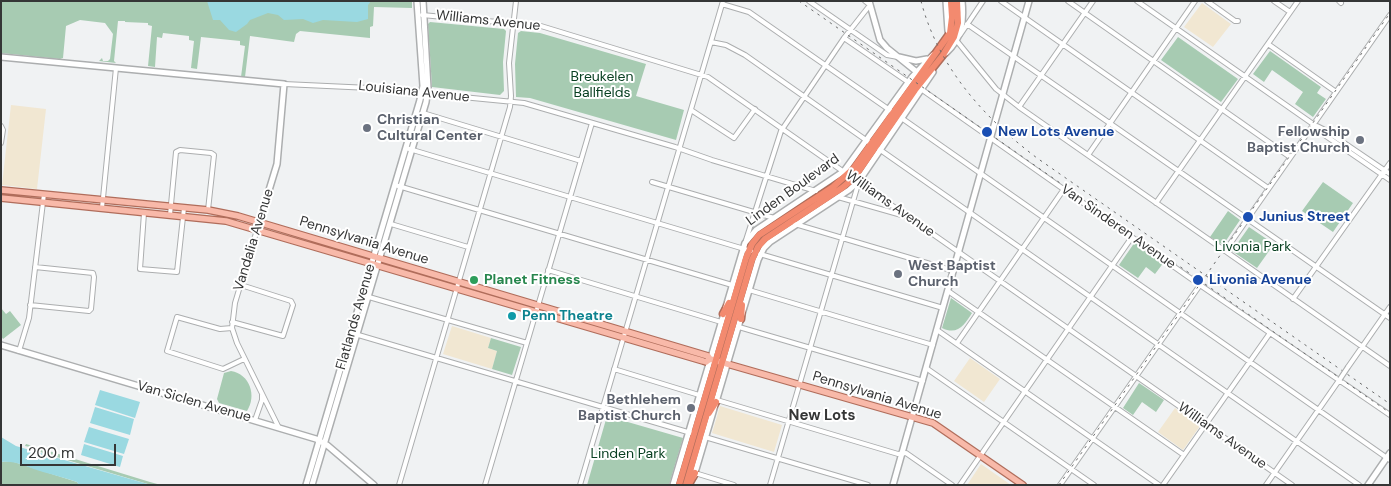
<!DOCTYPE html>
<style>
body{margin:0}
#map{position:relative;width:1391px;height:486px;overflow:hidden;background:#f0f2f3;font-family:"DM Sans",sans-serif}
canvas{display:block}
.frame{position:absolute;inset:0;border:2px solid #353636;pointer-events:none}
.scale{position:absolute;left:20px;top:444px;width:96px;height:22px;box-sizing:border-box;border:2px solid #353636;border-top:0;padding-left:6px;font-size:15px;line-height:18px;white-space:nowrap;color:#353636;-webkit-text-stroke:4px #fff;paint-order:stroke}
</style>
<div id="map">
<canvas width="1391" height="486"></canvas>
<div class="frame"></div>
<div class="scale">200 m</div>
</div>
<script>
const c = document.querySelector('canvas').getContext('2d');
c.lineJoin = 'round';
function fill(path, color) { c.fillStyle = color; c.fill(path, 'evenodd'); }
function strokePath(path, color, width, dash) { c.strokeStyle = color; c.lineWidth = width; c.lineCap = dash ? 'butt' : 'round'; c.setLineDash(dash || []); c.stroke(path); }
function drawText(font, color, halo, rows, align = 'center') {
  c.font = font + ' "DM Sans",sans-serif'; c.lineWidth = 4; c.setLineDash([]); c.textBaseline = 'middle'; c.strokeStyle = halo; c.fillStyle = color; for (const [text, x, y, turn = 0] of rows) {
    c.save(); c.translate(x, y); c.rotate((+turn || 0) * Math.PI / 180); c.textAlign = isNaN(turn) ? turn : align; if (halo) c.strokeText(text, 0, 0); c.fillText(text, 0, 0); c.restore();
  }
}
fill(new Path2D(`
 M 1202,3 L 1231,24 L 1213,47 L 1184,27 Z
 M 11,105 L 46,109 L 37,189 L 2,185 Z
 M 452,326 L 491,338 L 488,348 L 497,351 L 492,369 L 443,354 Z
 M 970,358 L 1000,379 L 984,402 L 954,381 Z
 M 720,406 L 782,425 L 774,452 L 712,433 Z
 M 1175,408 L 1200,426 L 1183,450 L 1158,432 Z
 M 981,464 L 1011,485 L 967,485 Z`), '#f1e7d2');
fill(new Path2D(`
 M 1,1 L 210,1 L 252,17 L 268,12 L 366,5 L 370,1 L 412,1 L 412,8 L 374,7 L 373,26 L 370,27 L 370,38 L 300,31 L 296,34 L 294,42 L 250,36 L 245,77 L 241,77 L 245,46 L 240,45 L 240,41 L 201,37 L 197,69 L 191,68 L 194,41 L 189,40 L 189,36 L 163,33 L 162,38 L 157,37 L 155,67 L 148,66 L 152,26 L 148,25 L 148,23 L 125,22 L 125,21 L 118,21 L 114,61 L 116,63 L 99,61 L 102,58 L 103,61 L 108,61 L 110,59 L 113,34 L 105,23 L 80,20 L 66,26 L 63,58 L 60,59 L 1,53 Z
 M 430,22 L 504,29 L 506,31 L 503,62 L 504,91 L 500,95 L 432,87 L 428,24 Z
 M 521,31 L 540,33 L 646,64 L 636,96 L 684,110 L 676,140 L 530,98 L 516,97 L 515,64 L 518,33 Z
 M 1178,37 L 1238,79 L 1221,102 L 1161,60 Z
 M 1270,51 L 1321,87 L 1317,93 L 1326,99 L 1313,117 L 1295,104 L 1303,92 L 1272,70 L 1264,82 L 1253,74 Z
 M 1323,182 L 1353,203 L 1333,232 L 1302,211 Z
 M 1228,211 L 1240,220 L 1223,245 L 1210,237 Z
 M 1249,227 L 1274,244 L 1257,268 L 1232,251 Z
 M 1135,242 L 1164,262 L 1155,274 L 1146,267 L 1138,278 L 1119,265 Z
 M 951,298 L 972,313 C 965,324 958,336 942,328 Z
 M 1,308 L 6,314 L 10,311 L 21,325 L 3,339 L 1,336 Z
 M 491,338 L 521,347 L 512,375 L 492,369 L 497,351 L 488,348 Z
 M 231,371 C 250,374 257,396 247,411 L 219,403 L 217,399 L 224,373 Z
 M 1139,383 L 1164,400 L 1156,412 L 1142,402 L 1133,415 L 1123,408 Z
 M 607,416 L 683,438 L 669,485 L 587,485 Z
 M 26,444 L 150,482 L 161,485 L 151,485 L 30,449 L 30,447 L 25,446 Z
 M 11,461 L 77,482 L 79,485 L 83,485 L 1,485 L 1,462 Z`), '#a7cbb2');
fill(new Path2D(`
 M 207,1 L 371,1 L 368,5 L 368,19 L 357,22 L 323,20 L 313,23 L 303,19 L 284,20 L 278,15 L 268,13 L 250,20 L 247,24 L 236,32 L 229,30 L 220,20 L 213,20 Z
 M 100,390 L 140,402 L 135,418 L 95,405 Z
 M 95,407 L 134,419 L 130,435 L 90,423 Z
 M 89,427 L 129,439 L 124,454 L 84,442 Z
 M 1,437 L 16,446 L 151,485 L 79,485 L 77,482 C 66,478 54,475 43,472 C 29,468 16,460 1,462 Z
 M 84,444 L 123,456 L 120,467 L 81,455 Z`), '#9ad9e1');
const street = new Path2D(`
 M 809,1 L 887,55 L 898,57
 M 1001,1 L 1268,188
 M 1068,1 L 1290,157
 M 1137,1 L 1313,124 L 1323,134 L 1390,180
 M 1207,1 L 1235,21 L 1238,21
 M 1274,1 L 1290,12
 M 1339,1 L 1341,3
 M 722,4 L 749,12 L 891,111
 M 422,15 L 541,26 L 708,77 L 1292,485
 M 967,24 L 1390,318
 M 960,35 L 983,1
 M 844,38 L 908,82
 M 956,40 L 996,89 L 1019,107 L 1390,366
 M 711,42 L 726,45 L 745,55 L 873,145
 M 1268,44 L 1336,92
 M 284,84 L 370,88 L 524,103 L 675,147 L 712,160 L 816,191
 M 921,89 L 1200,285 L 1390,415
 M 1019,107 L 1093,1
 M 691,110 L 734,138 L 755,109
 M 423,113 L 581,161
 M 900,117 L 1390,460
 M 1,126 L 3,130 L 1,143
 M 1317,126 L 1325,130 L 1390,174
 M 406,148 L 751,251
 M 879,149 L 1359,485
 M 1088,155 L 1195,1
 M 652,182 L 774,218
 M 395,185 L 732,285
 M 838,197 L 905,216
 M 1156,203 L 1298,1
 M 102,208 L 116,68
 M 144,213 L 140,269 L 177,272 L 184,208
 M 170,215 L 176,152 L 180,150 L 211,153 L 214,155 L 208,210
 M 259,223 L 235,303 L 232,328 L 237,343 L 279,428
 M 391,224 L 468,247
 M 795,224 L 954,271
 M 746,240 L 781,131 L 844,38 L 870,5 L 865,1
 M 1225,251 L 1390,15
 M 760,254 L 943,308
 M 548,270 L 721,322
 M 749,290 L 933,345
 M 948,291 L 1184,455
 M 369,297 L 527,343
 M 1293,299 L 1390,163
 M 30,305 L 89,311 L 91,309 L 94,277 L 93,273 L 35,267
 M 232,322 L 283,336 L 293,305 L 291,301 L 241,285
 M 739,327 L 923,381
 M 232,328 L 220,329 L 177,317 L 167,351 L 223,369 L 244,359
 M 937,330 L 1159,485
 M 355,334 L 691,433
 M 957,343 L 1064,189
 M 19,351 L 29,318 L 44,194
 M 1348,367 L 1390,307
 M 926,368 L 1094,485
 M 614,369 L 699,395
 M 717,400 L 898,454 L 906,453 L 952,485
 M 255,420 L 262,400 L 262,395
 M 705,437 L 868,485
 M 695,473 L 734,485
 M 399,485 L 510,107 L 511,96 L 509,63 L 516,1
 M 485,485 L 592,123
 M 580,485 L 723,1
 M 770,485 L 859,181
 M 960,485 L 1132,237
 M 1060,485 L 1200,285
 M 1163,485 L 1270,333
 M 1266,485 L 1340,379`);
const secondary = new Path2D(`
 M 869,1 L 880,40 L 887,48 L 918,73
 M 946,1 L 948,31
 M 946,53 C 962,38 964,22 962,1
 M 1,57 L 284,84 L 277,164 L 259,223
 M 899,57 L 916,61 L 927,59
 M 1,345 L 316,439 L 327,445 L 374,485
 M 694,476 L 758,260 L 764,248 L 770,242 L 849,190 L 859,181 L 933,72
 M 306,485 L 420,100 L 423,86 L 417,1
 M 312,485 L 426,102 L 428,88 L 423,1
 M 673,485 L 745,243 L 756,230 L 844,171 L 912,77 L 933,55
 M 893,485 L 1029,1
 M 1368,485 L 1390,453`);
const primary = new Path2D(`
 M 1,190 L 208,210 L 238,216 L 708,356 L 710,359 L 933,423 L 1023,485
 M 1,198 L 226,221 L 703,361 L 706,362 L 710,359`);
const highway = new Path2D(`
 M 723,314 L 729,303
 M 741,319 L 742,305
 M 709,413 L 716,402
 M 689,484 L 695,473
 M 679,485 L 746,258 L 752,244 L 759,235 L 833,187 L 853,169 L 950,33 L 952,17 L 951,1
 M 686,485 L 752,260 L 758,247 L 765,239 L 842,188 L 854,178 L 915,90 L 943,55 L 954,37 L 958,23 L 957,1`);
strokePath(street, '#acaeaf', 6);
strokePath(secondary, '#acaeaf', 8);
strokePath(primary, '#b06d5b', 8);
strokePath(highway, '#b06d5b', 9);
strokePath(street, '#fff', 4);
strokePath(secondary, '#fff', 5);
strokePath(primary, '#f8b9a9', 5.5);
strokePath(highway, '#f38a6f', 6);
strokePath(new Path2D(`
 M 799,1 L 1390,413
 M 921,1 C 938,67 984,118 1037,158 L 1390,404
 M 1059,485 L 1390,13`), '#6b6c6c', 1, [2.5, 5]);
const streetBridge = new Path2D(`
 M 1340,379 L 1348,367`);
strokePath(streetBridge, '#acaeaf', 6, []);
strokePath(streetBridge, '#fff', 4);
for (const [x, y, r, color] of [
 [367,128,5,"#6b7280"],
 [987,132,6,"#1a4fb4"],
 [1360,140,5,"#6b7280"],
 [1248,217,6,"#1a4fb4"],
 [898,274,5,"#6b7280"],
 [474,280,5,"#2e9e5b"],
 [1198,280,6,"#1a4fb4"],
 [512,316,5,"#0f9aa8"],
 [691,408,5,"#6b7280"]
]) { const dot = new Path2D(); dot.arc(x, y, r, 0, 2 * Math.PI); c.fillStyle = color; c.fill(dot); strokePath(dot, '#fff', 2); }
drawText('14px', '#353636', '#fff', [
 ["Williams Avenue",488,21,6],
 ["Louisiana Avenue",414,92,6],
 ["Linden Boulevard",793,190,-36],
 ["Williams Avenue",890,204,35],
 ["Van Sinderen Avenue",1118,227,35],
 ["Vandalia Avenue",254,240,-73],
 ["Pennsylvania Avenue",364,241,17],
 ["Flatlands Avenue",356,317,-74],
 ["Pennsylvania Avenue",877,396,17],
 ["Van Siclen Avenue",194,402,16],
 ["Williams Avenue",1222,436,35]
]);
drawText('14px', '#094022', '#fff', [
 ["Breukelen",602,77],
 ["Ballfields",602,93],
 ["Livonia Park",1253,247],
 ["Linden Park",628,454]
]);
drawText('bold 14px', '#5b616d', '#fff', [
 ["Christian",377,120],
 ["Cultural Center",377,136],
 ["Fellowship",1350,132,"right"],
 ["Baptist Church",1350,148,"right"],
 ["West Baptist",908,266],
 ["Church",908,282],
 ["Bethlehem",681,400,"right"],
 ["Baptist Church",681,416,"right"]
], 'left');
drawText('bold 14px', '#164399', '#fff', [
 ["New Lots Avenue",998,132],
 ["Junius Street",1259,217],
 ["Livonia Avenue",1209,280]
], 'left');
drawText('bold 14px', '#27864d', '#fff', [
 ["Planet Fitness",484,280]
], 'left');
drawText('bold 14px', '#0d838f', '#fff', [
 ["Penn Theatre",522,316]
], 'left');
drawText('bold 15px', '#353636', '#fff', [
 ["New Lots",822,416]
]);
</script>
